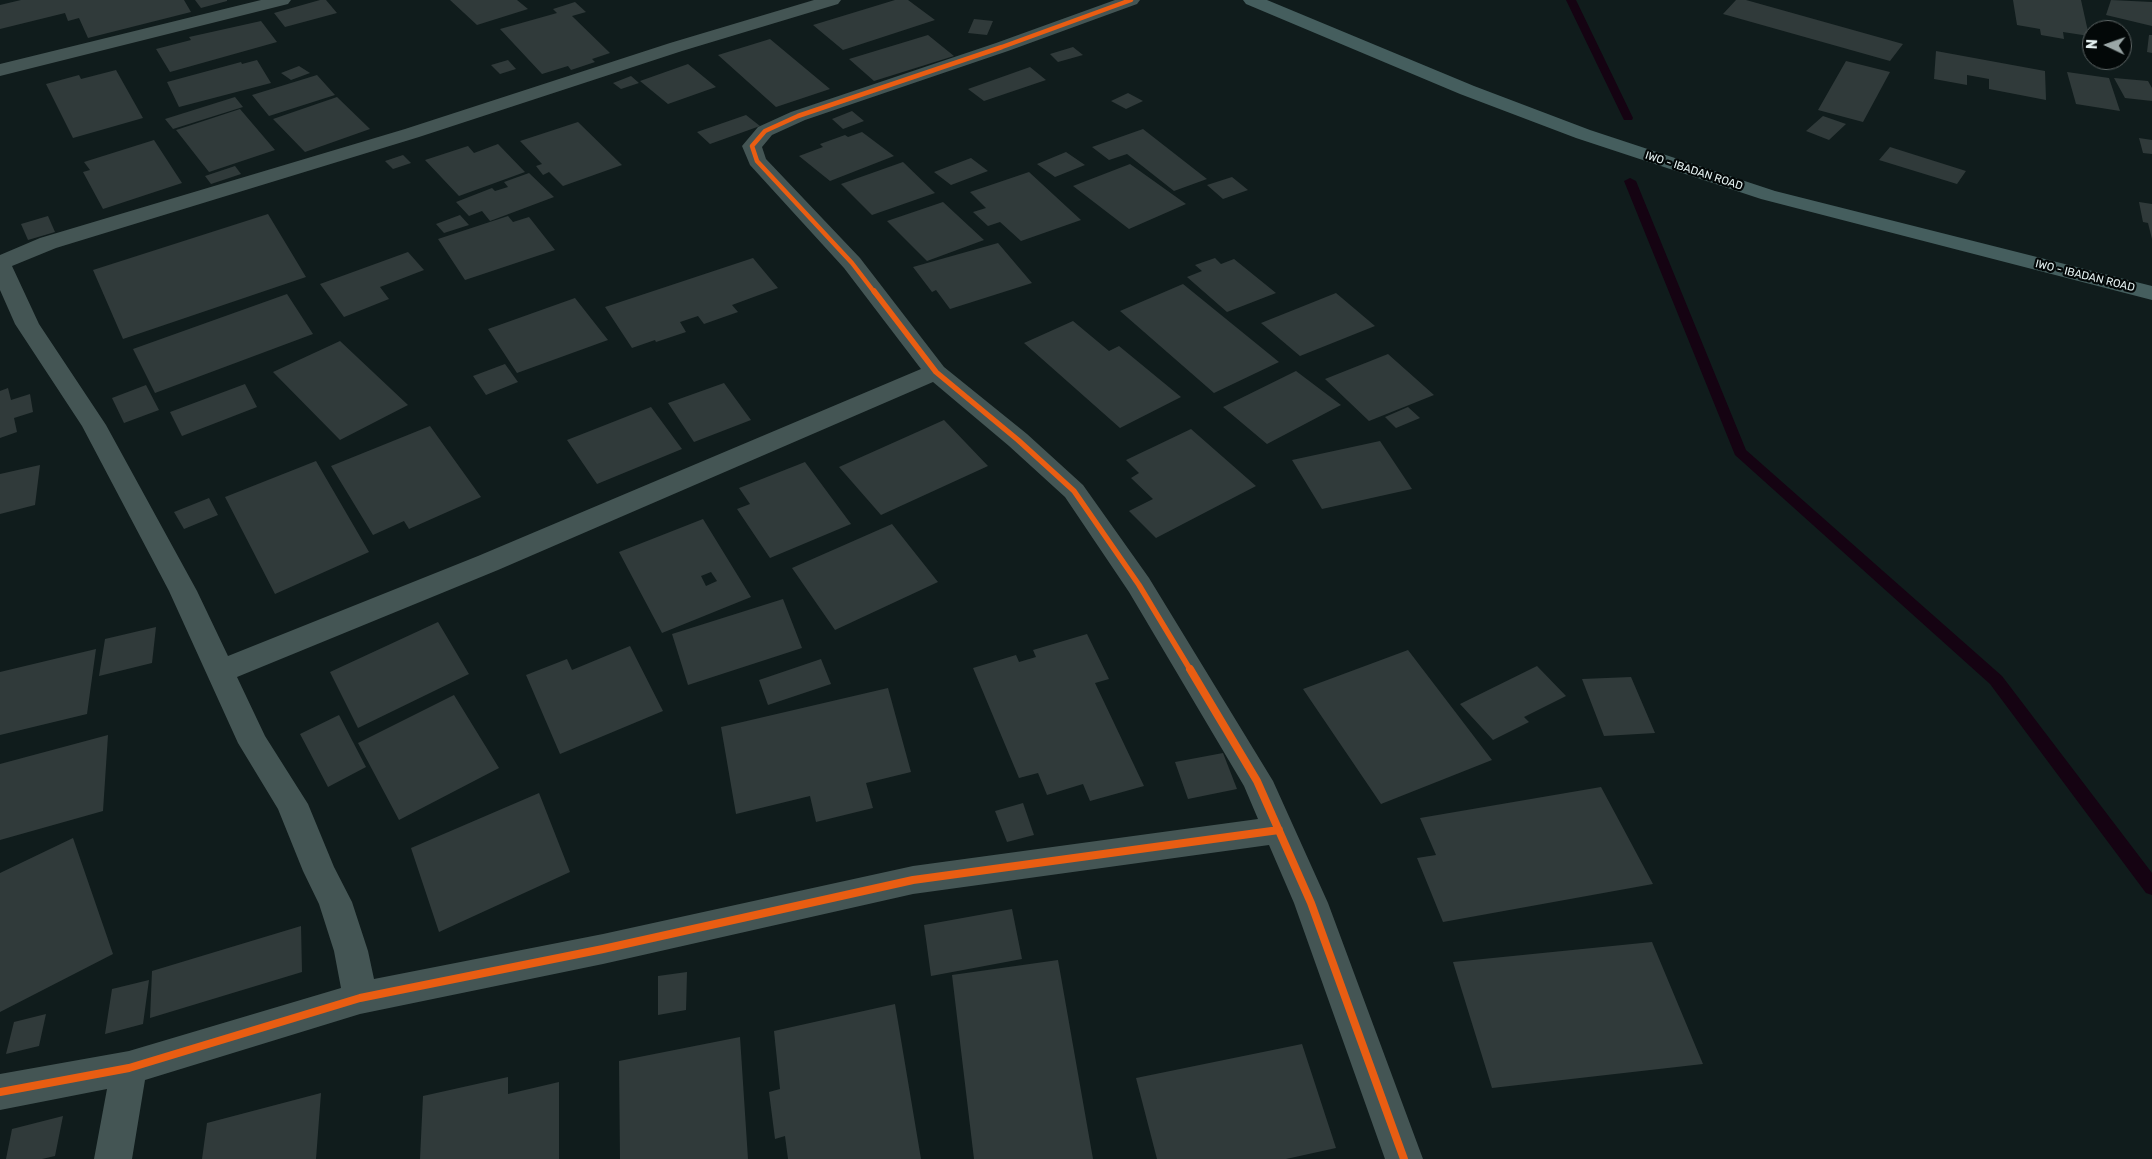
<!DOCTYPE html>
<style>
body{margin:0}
#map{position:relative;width:2152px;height:1159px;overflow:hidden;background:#101c1c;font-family:Rubik,sans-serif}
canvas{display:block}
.north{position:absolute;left:2082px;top:20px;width:50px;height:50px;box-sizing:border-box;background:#030808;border:1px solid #5d6565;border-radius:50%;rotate:273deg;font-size:14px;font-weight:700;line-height:20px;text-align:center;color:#e5f1f1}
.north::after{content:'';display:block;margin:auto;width:18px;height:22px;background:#9aa6a6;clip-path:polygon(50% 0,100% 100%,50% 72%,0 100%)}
</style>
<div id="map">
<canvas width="2152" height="1159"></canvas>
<div class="north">N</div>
</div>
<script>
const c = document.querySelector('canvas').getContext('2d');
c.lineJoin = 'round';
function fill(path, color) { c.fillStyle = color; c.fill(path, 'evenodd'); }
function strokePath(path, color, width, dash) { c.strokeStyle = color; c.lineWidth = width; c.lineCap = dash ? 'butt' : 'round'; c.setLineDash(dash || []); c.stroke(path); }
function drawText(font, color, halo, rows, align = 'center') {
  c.font = font + ' Rubik,sans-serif'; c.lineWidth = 4.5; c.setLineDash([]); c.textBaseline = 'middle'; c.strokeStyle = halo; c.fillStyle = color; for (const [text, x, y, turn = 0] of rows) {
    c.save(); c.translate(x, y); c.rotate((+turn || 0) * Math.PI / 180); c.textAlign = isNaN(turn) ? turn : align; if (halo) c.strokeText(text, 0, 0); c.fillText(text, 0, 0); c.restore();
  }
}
fill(new Path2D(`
 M 1566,0 L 1576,0 L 1633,118 L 1632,120 L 1624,120 L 1623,118 Z
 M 1630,178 L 1636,181 L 1746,450 L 2002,676 L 2152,873 L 2152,895 L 2146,893 L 1990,684 L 1735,455 L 1624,181 Z`), '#150312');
fill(new Path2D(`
 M 21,0 L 184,0 L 191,12 L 88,38 L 79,18 L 68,21 L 65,13 L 0,29 L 0,5 Z
 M 195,0 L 227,0 L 227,1 L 201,8 Z
 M 320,0 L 326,0 L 337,13 L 285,27 L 274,13 Z
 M 450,0 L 517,0 L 528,9 L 477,25 Z
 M 895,0 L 908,0 L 935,20 L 843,50 L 813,25 Z
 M 1736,0 L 1746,0 L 1903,44 L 1890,61 L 1723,14 Z
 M 2013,0 L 2081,0 L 2089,36 L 2063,32 L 2064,39 L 2041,35 L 2040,29 L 2017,25 Z
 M 2111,0 L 2152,2 L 2152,26 L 2106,15 Z
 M 575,2 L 586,12 L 572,16 L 610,53 L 592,59 L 595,62 L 571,70 L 568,66 L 542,74 L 500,29 L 557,13 L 553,9 Z
 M 974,19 L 993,21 L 987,35 L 968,33 Z
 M 261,21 L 277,42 L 170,72 L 156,49 L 191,40 L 189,37 Z
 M 928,35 L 954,56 L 874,81 L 849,59 Z
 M 2149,35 L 2152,35 L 2152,53 L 2147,52 Z
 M 770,39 L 830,89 L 776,107 L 718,55 Z
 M 1073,47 L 1083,55 L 1058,62 L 1050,54 Z
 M 1936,51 L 2045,71 L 2046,100 L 1989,89 L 1989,79 L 1967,75 L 1967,85 L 1934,79 Z
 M 257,60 L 271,83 L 179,107 L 167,82 L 241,62 L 242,64 Z
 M 508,60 L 516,69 L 500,74 L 491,65 Z
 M 1846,61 L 1890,72 L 1863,122 L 1818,110 Z
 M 688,64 L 716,87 L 668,104 L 640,81 Z
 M 299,66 L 310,73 L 291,80 L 281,73 Z
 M 1030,67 L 1046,80 L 984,101 L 968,89 Z
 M 116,70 L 143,118 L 73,138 L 46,84 L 79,75 L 81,79 Z
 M 2067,72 L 2109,78 L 2120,111 L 2076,104 Z
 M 317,75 L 335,95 L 269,116 L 252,95 Z
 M 631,76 L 639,83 L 621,89 L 613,83 Z
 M 2114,78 L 2148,81 L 2152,88 L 2152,101 L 2125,98 Z
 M 1128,93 L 1143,101 L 1126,109 L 1111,101 Z
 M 235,97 L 243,107 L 173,129 L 165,119 Z
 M 337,97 L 370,129 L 305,152 L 273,119 Z
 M 240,109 L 275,150 L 209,172 L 176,130 Z
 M 852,111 L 864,121 L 843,129 L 832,119 Z
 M 746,115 L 760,126 L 710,144 L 697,132 Z
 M 1823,116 L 1846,124 L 1829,140 L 1806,131 Z
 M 578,122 L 622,165 L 563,186 L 549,172 L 543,175 L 536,166 L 542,164 L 520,141 Z
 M 1143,129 L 1207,179 L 1174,191 L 1127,154 L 1109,160 L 1092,147 Z
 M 862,132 L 894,156 L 830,181 L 799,156 L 823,147 L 820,144 L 845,135 L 848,137 Z
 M 2139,138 L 2152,140 L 2152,154 L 2143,153 Z
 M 154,140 L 182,183 L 103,209 L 83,172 L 90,170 L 84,162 Z
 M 498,144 L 525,172 L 459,196 L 425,160 L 468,146 L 474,153 Z
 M 1890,147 L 1966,171 L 1957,184 L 1879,160 Z
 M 1066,152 L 1085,165 L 1055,177 L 1037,164 Z
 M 403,155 L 411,163 L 393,169 L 385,161 Z
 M 971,158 L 988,171 L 951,185 L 934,172 Z
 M 903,162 L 935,193 L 872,215 L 841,184 Z
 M 1130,164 L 1186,204 L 1129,229 L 1073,186 Z
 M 235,166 L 241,174 L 211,184 L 205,176 Z
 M 1029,172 L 1081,220 L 1021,241 L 1000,222 L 988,226 L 973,212 L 986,208 L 970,192 Z
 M 529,173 L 554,197 L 490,221 L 482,211 L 469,216 L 456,202 L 492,188 L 495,191 L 508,187 L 504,182 Z
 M 1232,177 L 1248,190 L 1223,199 L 1207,185 Z
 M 943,202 L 984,240 L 927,261 L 887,221 Z
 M 2139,202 L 2152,204 L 2152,239 L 2148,223 L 2143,222 Z
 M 268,214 L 306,277 L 123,339 L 93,270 Z
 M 460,215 L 469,225 L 444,233 L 436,224 Z
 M 48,216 L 55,232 L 28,240 L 21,224 Z
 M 508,216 L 513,222 L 529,217 L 555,250 L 465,280 L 438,239 Z
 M 998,243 L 1032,283 L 950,309 L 936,290 L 932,292 L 913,267 Z
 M 408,252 L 424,270 L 380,287 L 389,299 L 344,317 L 320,284 Z
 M 753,258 L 778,288 L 732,305 L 738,312 L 704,324 L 698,316 L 680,322 L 686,332 L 656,342 L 655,340 L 632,348 L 605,307 Z
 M 1215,258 L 1221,264 L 1234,259 L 1276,293 L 1227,312 L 1187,277 L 1202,271 L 1195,265 Z
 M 1183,284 L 1279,362 L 1214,393 L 1120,311 Z
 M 1336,293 L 1375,326 L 1300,356 L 1261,323 Z
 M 287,294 L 313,334 L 155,393 L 133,349 Z
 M 575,298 L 608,340 L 517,373 L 488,329 Z
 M 1073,321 L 1109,351 L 1119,346 L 1181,397 L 1120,428 L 1024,343 Z
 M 340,341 L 408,405 L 340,440 L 273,372 Z
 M 1388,354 L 1434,395 L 1369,421 L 1325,379 Z
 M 505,364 L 518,382 L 486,395 L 473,376 Z
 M 1296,371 L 1341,405 L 1267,444 L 1223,407 Z
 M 724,383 L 751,420 L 694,442 L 668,403 Z
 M 245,384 L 257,407 L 182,436 L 170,412 Z
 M 146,385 L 159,410 L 124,423 L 112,398 Z
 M 8,388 L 11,400 L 30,394 L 33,412 L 14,418 L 17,432 L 0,438 L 0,391 Z
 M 651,407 L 682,449 L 597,484 L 567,440 Z
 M 1408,407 L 1420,418 L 1396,428 L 1385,417 Z
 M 944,420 L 988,466 L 881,515 L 839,467 Z
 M 430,426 L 481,497 L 409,529 L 404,521 L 373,535 L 331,466 Z
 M 1191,429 L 1256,486 L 1156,538 L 1129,511 L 1153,499 L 1131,478 L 1139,473 L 1126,460 Z
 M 1380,441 L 1412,489 L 1322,509 L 1292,460 Z
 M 316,461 L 369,552 L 275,594 L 225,497 Z
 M 805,462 L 851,524 L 770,558 L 737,509 L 750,504 L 739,488 Z
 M 40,465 L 35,505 L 0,514 L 0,474 Z
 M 209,498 L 218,515 L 184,529 L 174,512 Z
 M 703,519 L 751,597 L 662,633 L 619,552 ZM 711,572 L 717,581 L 706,586 L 701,576 Z
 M 892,524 L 938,582 L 835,630 L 792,568 Z
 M 783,599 L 802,648 L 688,685 L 672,634 Z
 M 438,622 L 469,674 L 358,728 L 330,672 Z
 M 156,627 L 152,663 L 99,676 L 105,639 Z
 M 1087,634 L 1109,679 L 1095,683 L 1144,786 L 1090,801 L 1083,784 L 1047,795 L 1038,773 L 1019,778 L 973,668 L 1016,655 L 1019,662 L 1036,657 L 1033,650 Z
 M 630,646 L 663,711 L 560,754 L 526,675 L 567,659 L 572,670 Z
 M 96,649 L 87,714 L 0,735 L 0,672 Z
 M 1408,650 L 1492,760 L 1381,804 L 1303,689 Z
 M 821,659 L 831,684 L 768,705 L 759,680 Z
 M 1537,666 L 1566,696 L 1524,717 L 1529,722 L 1493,740 L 1460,704 Z
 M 1631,677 L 1655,733 L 1604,736 L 1582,679 Z
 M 888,688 L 911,772 L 866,783 L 873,808 L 816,822 L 810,796 L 736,814 L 721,727 Z
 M 454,695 L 499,768 L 399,820 L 358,743 Z
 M 339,715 L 366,767 L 328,787 L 300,734 Z
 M 108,735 L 103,811 L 0,840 L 0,764 Z
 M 1223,753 L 1237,789 L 1188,799 L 1175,762 Z
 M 1601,787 L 1653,884 L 1443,922 L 1417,858 L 1436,855 L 1420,818 Z
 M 539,793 L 570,872 L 439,932 L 411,848 Z
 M 1023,803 L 1034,835 L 1007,842 L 995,811 Z
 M 73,838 L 113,954 L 0,1012 L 0,873 Z
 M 1012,909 L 1022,959 L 931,976 L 924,925 Z
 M 301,926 L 302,972 L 150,1018 L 152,971 Z
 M 1652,942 L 1703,1064 L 1492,1088 L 1453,962 Z
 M 1058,960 L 1093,1159 L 974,1159 L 952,975 Z
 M 687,972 L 686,1010 L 658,1015 L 658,976 Z
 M 149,980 L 143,1024 L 105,1034 L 112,989 Z
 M 895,1004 L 921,1159 L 788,1159 L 785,1136 L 775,1139 L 769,1092 L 780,1089 L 774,1031 Z
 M 46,1014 L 39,1046 L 6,1054 L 14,1022 Z
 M 740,1037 L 748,1159 L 620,1159 L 619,1061 Z
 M 1302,1044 L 1336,1148 L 1286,1159 L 1157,1159 L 1136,1078 Z
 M 508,1077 L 508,1094 L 559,1082 L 559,1159 L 420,1159 L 423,1096 Z
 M 321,1093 L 316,1159 L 202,1159 L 207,1123 Z
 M 63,1116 L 55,1156 L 42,1159 L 6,1159 L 12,1129 Z`), '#303a3a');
fill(new Path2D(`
 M 261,0 L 291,0 L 288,4 L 0,76 L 0,64 Z
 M 814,0 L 841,0 L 838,4 L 682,51 L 419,137 L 56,248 L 12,266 L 39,324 L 106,425 L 197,591 L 228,656 L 478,556 L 921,369 L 844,268 L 750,165 L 742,146 L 758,127 L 791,112 L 996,43 L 1115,0 L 1140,0 L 1137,4 L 1008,51 L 805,120 L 772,135 L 762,147 L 766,159 L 860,258 L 944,367 L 1027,434 L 1083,485 L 1149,578 L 1273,781 L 1328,903 L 1423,1159 L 1385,1159 L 1294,903 L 1269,845 L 913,894 L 603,964 L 360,1014 L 145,1080 L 132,1159 L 94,1159 L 107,1089 L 0,1110 L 0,1074 L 129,1051 L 341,988 L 334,951 L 319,904 L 303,871 L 278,809 L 238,743 L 169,591 L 82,426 L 15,324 L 0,290 L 0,255 L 40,238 L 405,129 L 670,43 ZM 933,382 L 1009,446 L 1065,497 L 1129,592 L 1244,786 L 1258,819 L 913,866 L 603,934 L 374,979 L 368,951 L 352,902 L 334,867 L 308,804 L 265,736 L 237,677 L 498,570 Z`), '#445554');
fill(new Path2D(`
 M 1243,0 L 1267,0 L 1474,86 L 1590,130 L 1775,191 L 2152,286 L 2152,300 L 1761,199 L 1576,138 L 1460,94 L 1246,4 Z`), '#455e5e');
strokePath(new Path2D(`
 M 875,293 L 852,263 L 757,161 L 752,146 L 765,131 L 798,116 L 1002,47 L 1131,0`), '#e95d12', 4.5);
strokePath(new Path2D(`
 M 874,291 L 936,372 L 1018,440 L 1074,491 L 1139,585 L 1191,671`), '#e95d12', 5.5);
strokePath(new Path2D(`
 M 1190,669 L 1257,781 L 1311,903 L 1404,1159
 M 0,1092 L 129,1068 L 360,998 L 603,949 L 913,880 L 1279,830`), '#e95d12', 8);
drawText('11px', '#e5f1f1', '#030808', [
 ["IWO - IBADAN ROAD",1694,171,18],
 ["IWO - IBADAN ROAD",2085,276,14]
]);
</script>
